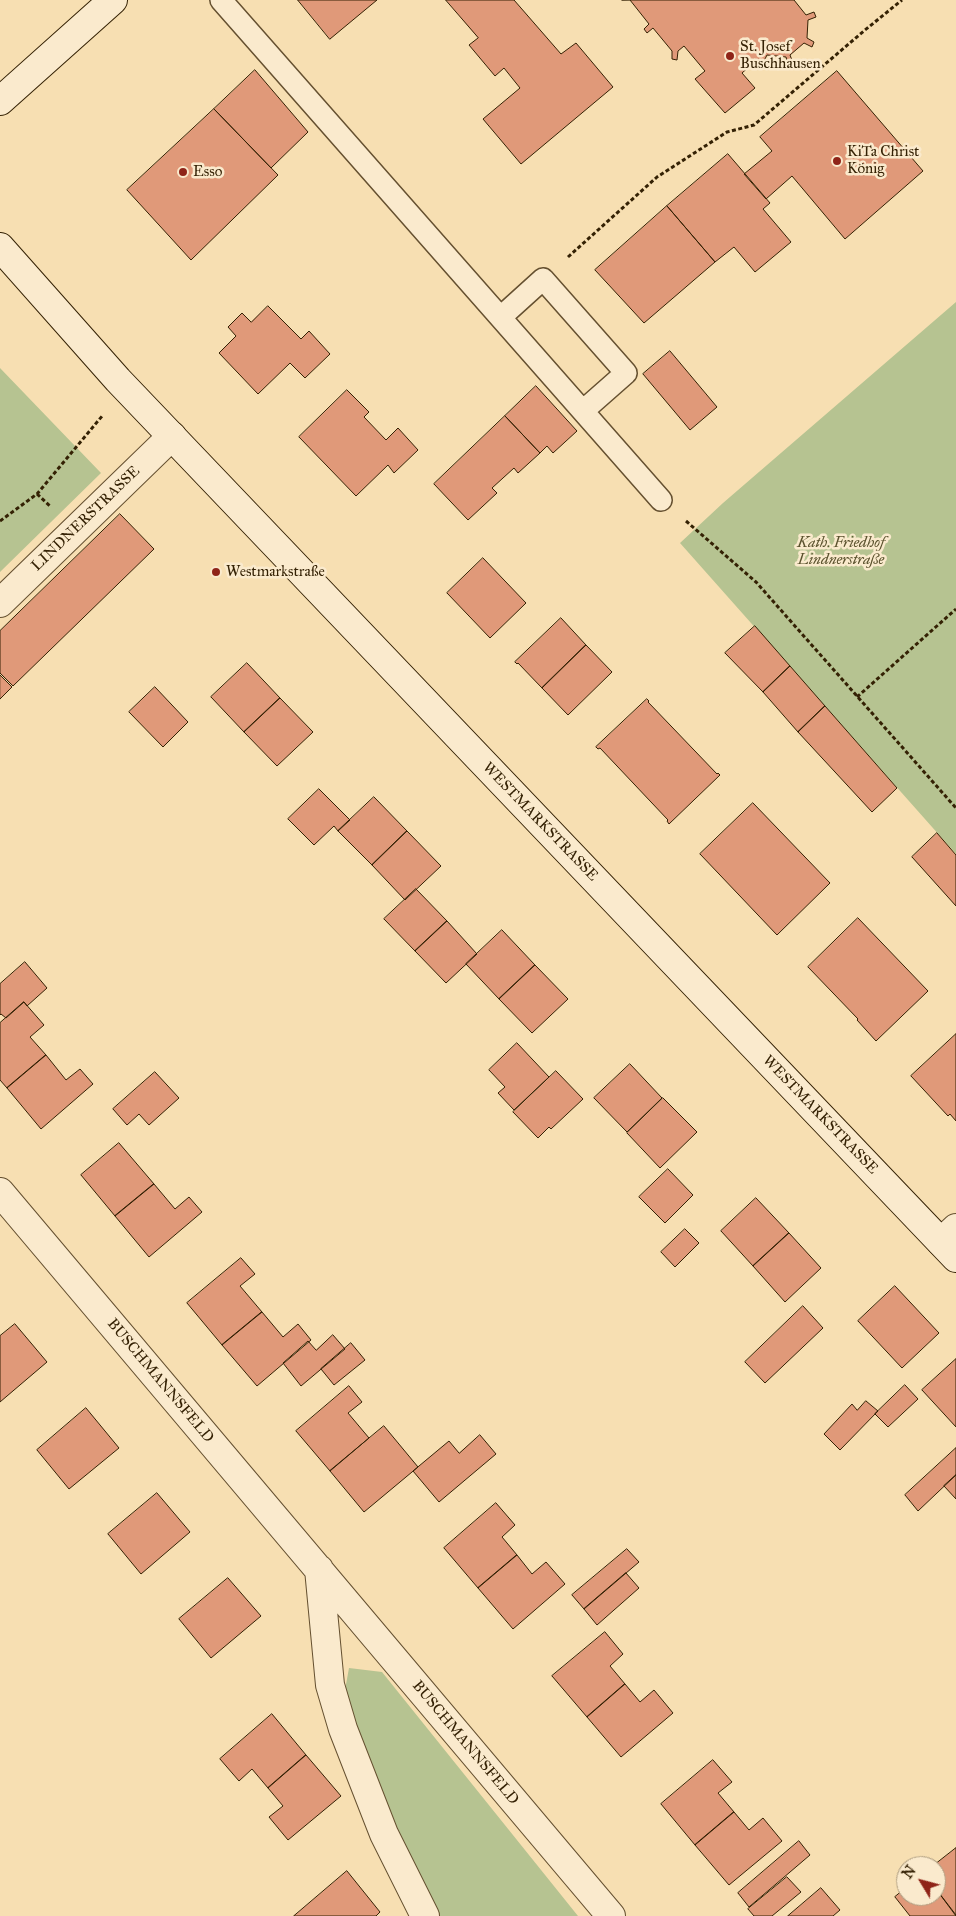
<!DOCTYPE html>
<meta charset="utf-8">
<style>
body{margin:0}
#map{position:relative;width:956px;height:1916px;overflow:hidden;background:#f7dfb2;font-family:"IM FELL Great Primer",serif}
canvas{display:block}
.north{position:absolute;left:896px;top:1856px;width:50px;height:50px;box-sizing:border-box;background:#faeacd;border:1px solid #ab9a7d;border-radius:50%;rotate:307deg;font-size:14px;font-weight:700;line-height:20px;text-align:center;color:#342104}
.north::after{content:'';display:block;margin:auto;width:18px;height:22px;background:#8f2418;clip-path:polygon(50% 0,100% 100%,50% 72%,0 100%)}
</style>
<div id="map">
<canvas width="956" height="1916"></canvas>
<div class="north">N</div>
</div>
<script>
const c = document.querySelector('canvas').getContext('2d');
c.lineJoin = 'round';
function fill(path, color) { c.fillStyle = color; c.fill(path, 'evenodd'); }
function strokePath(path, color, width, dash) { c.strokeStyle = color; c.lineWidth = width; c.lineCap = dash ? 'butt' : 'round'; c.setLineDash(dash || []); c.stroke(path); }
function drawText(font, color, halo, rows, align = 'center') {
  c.font = font + ' "IM FELL Great Primer",serif'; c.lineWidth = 5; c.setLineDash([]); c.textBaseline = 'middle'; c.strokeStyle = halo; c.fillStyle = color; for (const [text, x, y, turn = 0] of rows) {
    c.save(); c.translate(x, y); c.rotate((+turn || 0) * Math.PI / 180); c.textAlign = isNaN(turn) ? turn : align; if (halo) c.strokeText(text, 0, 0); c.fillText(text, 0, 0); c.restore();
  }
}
fill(new Path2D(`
 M 956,302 L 956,854 L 680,543 L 723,503 Z
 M 0,368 L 101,473 L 0,572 Z
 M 349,1668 L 382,1672 L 578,1916 L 437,1916 L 424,1894 L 343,1701 Z`), '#b6c391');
const building = new Path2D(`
 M 298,0 L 377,0 L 330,39 Z
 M 446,0 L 514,0 L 561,54 L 576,43 L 613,87 L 521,164 L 483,119 L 520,88 L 504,68 L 495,76 L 469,45 L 478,38 Z
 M 622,0 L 794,0 L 806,15 L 814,12 L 816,17 L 808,20 L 807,38 L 814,42 L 812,47 L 804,43 L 790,55 L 793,63 L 788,65 L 786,57 L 767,55 L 763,63 L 758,59 L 742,73 L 755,88 L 725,113 L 695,79 L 705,71 L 684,46 L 678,51 L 677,60 L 672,59 L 672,51 L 653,28 L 647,33 L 644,29 L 649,24 L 630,0 Z
 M 255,70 L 308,132 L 271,168 L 214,109 Z
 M 837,71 L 923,171 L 845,239 L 792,176 L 766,199 L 744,174 L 772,151 L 760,137 Z
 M 214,109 L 278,175 L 191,260 L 127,190 Z
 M 728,154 L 770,203 L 763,209 L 791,242 L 755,272 L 734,247 L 715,262 L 667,206 Z
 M 667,206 L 715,262 L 644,323 L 595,270 Z
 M 268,306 L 301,339 L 309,331 L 330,354 L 305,378 L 290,363 L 258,394 L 219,353 L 236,336 L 228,327 L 242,313 L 251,322 Z
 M 670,351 L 717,407 L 690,430 L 643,374 Z
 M 536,386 L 577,431 L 553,453 L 547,446 L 540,453 L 505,416 Z
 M 347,390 L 369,412 L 364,417 L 386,440 L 398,428 L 418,450 L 394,473 L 388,465 L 356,496 L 299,437 Z
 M 505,416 L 540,453 L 518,473 L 514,468 L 492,488 L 497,493 L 468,520 L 434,484 Z
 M 120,514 L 154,549 L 13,686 L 0,673 L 0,631 Z
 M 483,558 L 526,603 L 490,638 L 447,593 Z
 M 561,618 L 586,645 L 542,688 L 518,663 L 517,664 L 515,662 Z
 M 755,626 L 790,666 L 763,692 L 725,653 Z
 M 586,645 L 612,672 L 568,715 L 542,688 Z
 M 247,663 L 280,698 L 244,732 L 211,697 Z
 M 790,666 L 825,706 L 798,732 L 763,692 Z
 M 0,675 L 12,687 L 0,699 Z
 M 155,687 L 188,722 L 163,747 L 129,712 Z
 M 280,698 L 313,732 L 277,766 L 244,732 Z
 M 647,699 L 649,701 L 648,702 L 717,774 L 718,773 L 720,775 L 669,824 L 667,821 L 668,820 L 600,748 L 598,749 L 596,747 Z
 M 825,706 L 897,788 L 872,812 L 798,732 Z
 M 319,789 L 350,820 L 338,831 L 334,826 L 314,845 L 288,819 Z
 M 374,797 L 407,831 L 372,865 L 338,831 Z
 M 753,803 L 830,883 L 777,935 L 700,854 Z
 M 407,831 L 441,866 L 405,900 L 372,865 Z
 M 937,833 L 956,855 L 956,906 L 912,857 Z
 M 416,889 L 447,921 L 415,951 L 384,919 Z
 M 858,918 L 928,991 L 876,1041 L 857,1020 L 858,1019 L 808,967 Z
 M 447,921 L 477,954 L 446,983 L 415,951 Z
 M 502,930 L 535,965 L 499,999 L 466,964 Z
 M 25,962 L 47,988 L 27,1006 L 24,1002 L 6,1018 L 1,1014 L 0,1015 L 0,984 Z
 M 535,965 L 568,999 L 532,1033 L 499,999 Z
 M 24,1002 L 44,1025 L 30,1037 L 46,1055 L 7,1088 L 0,1080 L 0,1023 Z
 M 956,1034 L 956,1121 L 950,1114 L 948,1116 L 911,1076 Z
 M 517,1043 L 549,1077 L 514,1110 L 498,1093 L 505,1087 L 489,1070 Z
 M 46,1055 L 66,1080 L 80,1069 L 93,1084 L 41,1129 L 7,1088 Z
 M 630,1064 L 662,1098 L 627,1132 L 594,1098 Z
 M 556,1071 L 583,1099 L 551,1129 L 549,1127 L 538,1138 L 513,1112 Z
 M 155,1072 L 179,1098 L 149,1125 L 139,1114 L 127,1125 L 113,1109 Z
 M 663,1098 L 697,1132 L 660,1168 L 627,1133 Z
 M 119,1143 L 154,1184 L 115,1216 L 81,1175 Z
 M 668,1169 L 693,1195 L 665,1223 L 639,1197 Z
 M 154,1184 L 175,1209 L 189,1197 L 202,1212 L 149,1257 L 115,1216 Z
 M 756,1198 L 789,1233 L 753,1266 L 721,1231 Z
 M 685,1229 L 699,1243 L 675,1267 L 661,1252 Z
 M 789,1233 L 821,1268 L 785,1302 L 753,1266 Z
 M 241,1258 L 255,1274 L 240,1286 L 262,1312 L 222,1345 L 187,1303 Z
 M 895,1286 L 939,1333 L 902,1368 L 858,1321 Z
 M 803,1306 L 823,1328 L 765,1383 L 745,1362 Z
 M 262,1312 L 283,1337 L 298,1324 L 311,1340 L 257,1386 L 222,1345 Z
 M 15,1324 L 47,1362 L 0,1402 L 0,1336 Z
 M 333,1335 L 345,1349 L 301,1386 L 283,1363 L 308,1341 L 316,1350 Z
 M 351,1343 L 365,1360 L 334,1385 L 321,1369 Z
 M 956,1359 L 956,1427 L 922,1390 Z
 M 905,1385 L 918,1399 L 888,1427 L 875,1414 Z
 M 349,1386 L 362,1402 L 348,1413 L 369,1438 L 330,1471 L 296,1431 Z
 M 866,1401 L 878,1411 L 840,1450 L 824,1434 L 852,1404 L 857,1410 Z
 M 86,1408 L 119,1448 L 69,1489 L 37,1450 Z
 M 384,1426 L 418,1467 L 364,1512 L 330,1471 Z
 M 480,1435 L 496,1454 L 439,1502 L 413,1471 L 449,1441 L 459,1453 Z
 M 956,1448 L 956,1475 L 918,1511 L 905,1495 Z
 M 956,1475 L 956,1499 L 944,1486 Z
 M 157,1493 L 190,1532 L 141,1574 L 108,1534 Z
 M 496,1503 L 515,1525 L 502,1537 L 517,1555 L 478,1588 L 444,1548 Z
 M 627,1549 L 639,1562 L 584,1609 L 572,1595 Z
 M 517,1555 L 532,1574 L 546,1562 L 565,1584 L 513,1629 L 478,1588 Z
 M 626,1573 L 639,1588 L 597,1625 L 584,1609 Z
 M 228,1578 L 261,1616 L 211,1658 L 179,1619 Z
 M 605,1632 L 623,1654 L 610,1666 L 625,1684 L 587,1717 L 552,1676 Z
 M 625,1684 L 640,1702 L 654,1690 L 673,1713 L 621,1757 L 587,1717 Z
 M 272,1714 L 306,1755 L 268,1788 L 252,1769 L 239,1781 L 220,1759 Z
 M 306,1755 L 341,1796 L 288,1840 L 269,1817 L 283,1806 L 268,1788 Z
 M 713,1760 L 732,1782 L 718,1793 L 734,1812 L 695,1845 L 661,1804 Z
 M 734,1812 L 749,1830 L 763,1818 L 782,1841 L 729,1885 L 695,1845 Z
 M 799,1841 L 810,1855 L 749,1907 L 738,1893 Z
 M 956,1848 L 956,1915 L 936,1889 L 936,1866 L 933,1866 Z
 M 347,1871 L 380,1912 L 376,1916 L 294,1916 Z
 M 787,1877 L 801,1892 L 772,1916 L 754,1916 L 748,1909 Z
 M 821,1888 L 840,1910 L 833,1916 L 788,1916 Z
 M 906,1888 L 906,1896 L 936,1896 L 936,1889 L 956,1916 L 910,1916 L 895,1897 Z`);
fill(building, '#e09979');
strokePath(building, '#342104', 1);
const lane = new Path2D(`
 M 221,0 L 661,500
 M 501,317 L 543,279 L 626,373 L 584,410`);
const street = new Path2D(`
 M 0,603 L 172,436
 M 0,1192 L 611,1916
 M 941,1242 L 956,1228
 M 319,1569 L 330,1685 L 343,1729 L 384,1834 L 425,1916`);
const secondary = new Path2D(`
 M 0,101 L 113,0
 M 0,247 L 118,380 L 956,1258`);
strokePath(lane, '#655030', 24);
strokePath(street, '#655030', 30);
strokePath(secondary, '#342104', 30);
strokePath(new Path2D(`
 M 568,257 L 657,177 L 727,132 L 754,125 L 865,30 L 902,0
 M 37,494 L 50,506
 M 0,521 L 37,494 L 103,415
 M 686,521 L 756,582 L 956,808
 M 857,697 L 956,609`), '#342104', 3, [4, 2.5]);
strokePath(lane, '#faeacd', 21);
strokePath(street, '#faeacd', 28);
strokePath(secondary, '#faeacd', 28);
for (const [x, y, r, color] of [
 [730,56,5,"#8f2418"],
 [837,161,5,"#8f2418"],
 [183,172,5,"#8f2418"],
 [216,572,5,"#8f2418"]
]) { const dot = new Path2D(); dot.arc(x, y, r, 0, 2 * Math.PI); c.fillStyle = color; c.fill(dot); strokePath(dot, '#faeacd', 2); }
drawText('15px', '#342104', '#faeacd', [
 ["St. Josef",740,47],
 ["Buschhausen",740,64],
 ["KiTa Christ",847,152],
 ["König",847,169],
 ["Esso",193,172],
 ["Westmarkstraße",226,572]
], 'left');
drawText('15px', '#342104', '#faeacd', [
 ["LINDNERSTRASSE",86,519,-44],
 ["WESTMARKSTRASSE",540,822,46],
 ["WESTMARKSTRASSE",820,1115,46],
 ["BUSCHMANNSFELD",160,1381,50],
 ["BUSCHMANNSFELD",465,1743,50]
]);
drawText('italic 15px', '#5b522e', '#faeacd', [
 ["Kath. Friedhof",841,543],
 ["Lindnerstraße",841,560]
]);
</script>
